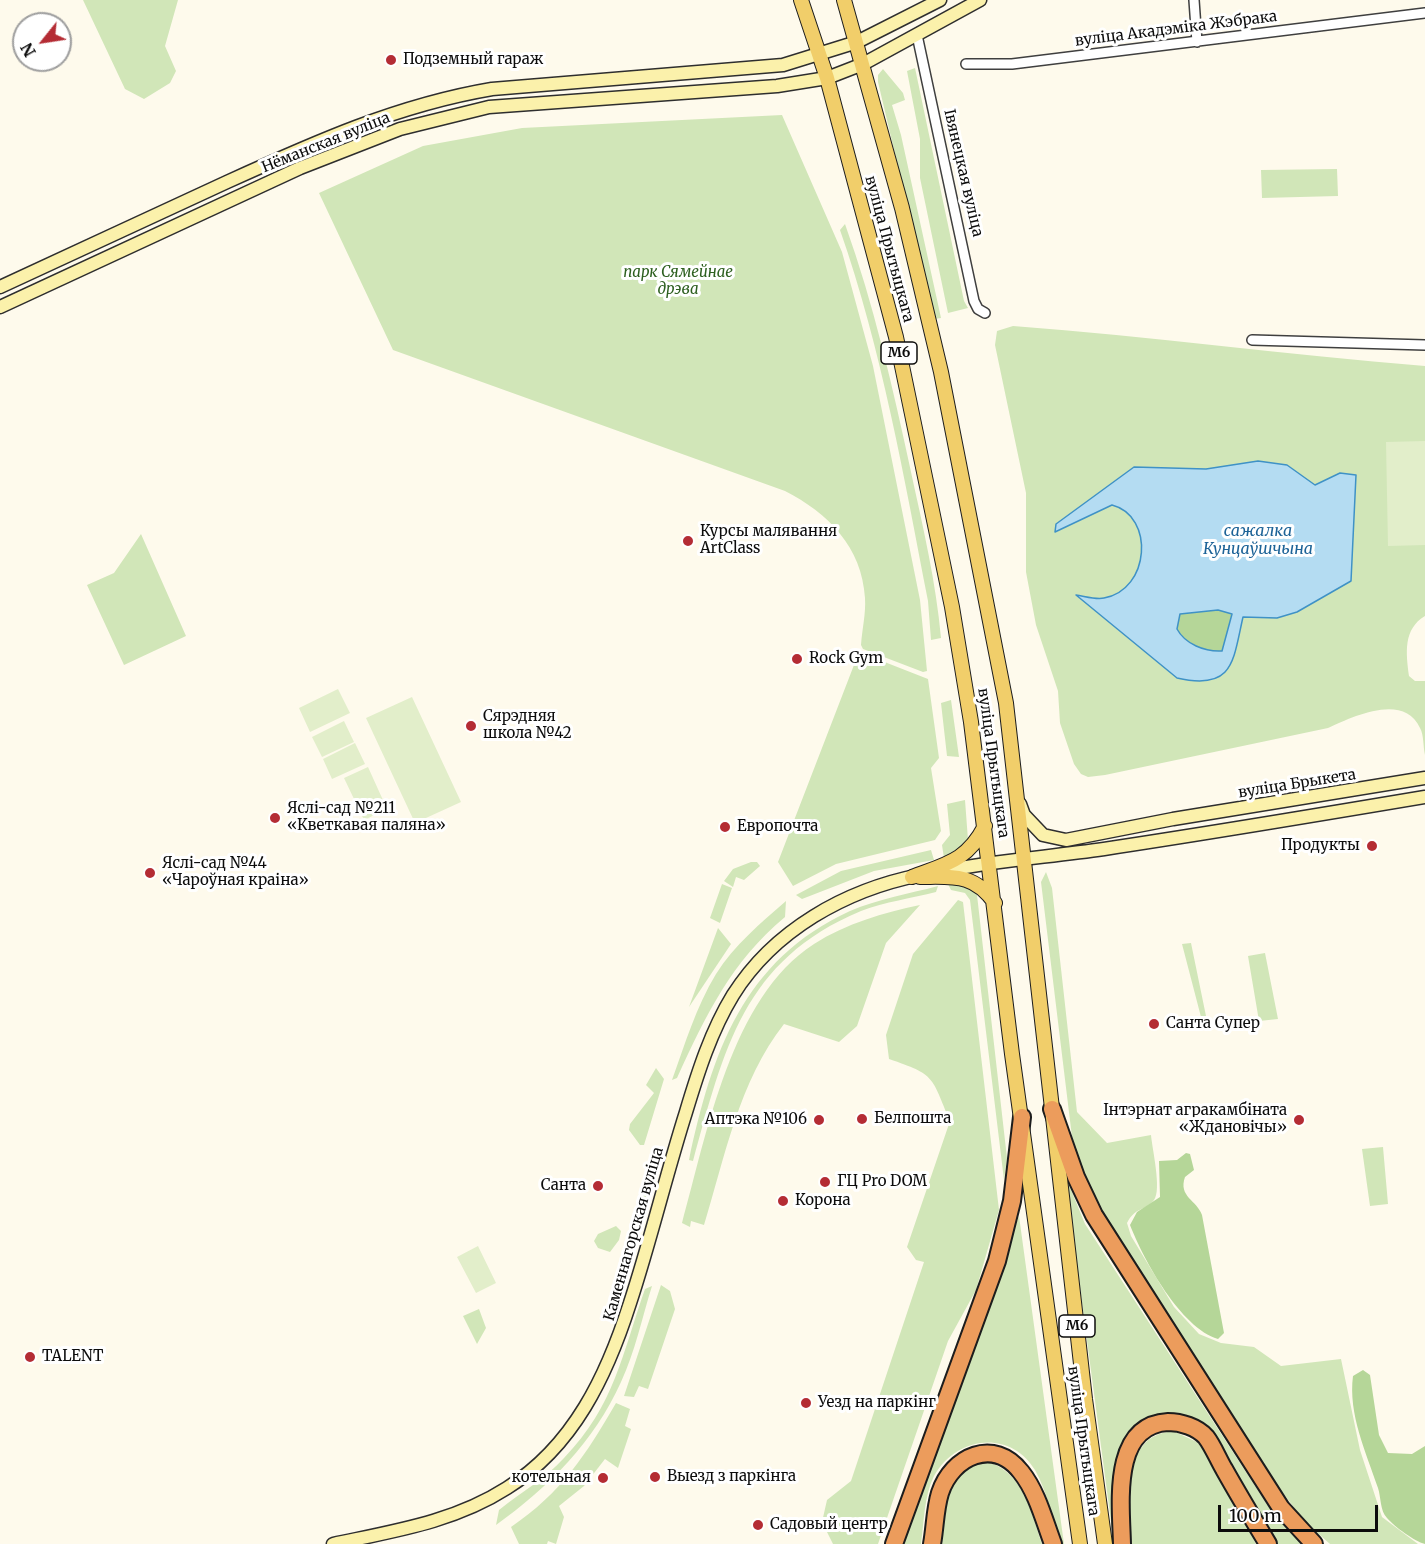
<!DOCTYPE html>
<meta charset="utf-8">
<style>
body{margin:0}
#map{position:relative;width:1425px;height:1544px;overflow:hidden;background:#fefaec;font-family:Merriweather,serif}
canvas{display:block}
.north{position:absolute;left:12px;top:12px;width:60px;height:60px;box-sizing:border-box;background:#fff;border:2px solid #9e9e9e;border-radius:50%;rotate:240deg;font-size:16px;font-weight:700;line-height:24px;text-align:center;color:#0c0c0c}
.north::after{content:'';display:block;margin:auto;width:21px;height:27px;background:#b42c34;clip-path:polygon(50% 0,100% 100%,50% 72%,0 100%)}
.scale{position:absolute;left:1218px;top:1505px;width:160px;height:27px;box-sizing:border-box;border:3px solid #0c0c0c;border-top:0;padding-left:8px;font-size:18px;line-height:21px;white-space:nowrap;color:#0c0c0c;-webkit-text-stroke:4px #fff;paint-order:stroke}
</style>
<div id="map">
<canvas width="1425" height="1544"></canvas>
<div class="north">N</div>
<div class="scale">100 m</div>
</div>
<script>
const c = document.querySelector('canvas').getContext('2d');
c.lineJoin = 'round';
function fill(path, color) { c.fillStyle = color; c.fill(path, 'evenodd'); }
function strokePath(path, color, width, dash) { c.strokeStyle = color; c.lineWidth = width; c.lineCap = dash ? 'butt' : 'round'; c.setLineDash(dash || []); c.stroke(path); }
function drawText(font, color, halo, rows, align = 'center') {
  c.font = font + ' Merriweather,serif'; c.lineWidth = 6; c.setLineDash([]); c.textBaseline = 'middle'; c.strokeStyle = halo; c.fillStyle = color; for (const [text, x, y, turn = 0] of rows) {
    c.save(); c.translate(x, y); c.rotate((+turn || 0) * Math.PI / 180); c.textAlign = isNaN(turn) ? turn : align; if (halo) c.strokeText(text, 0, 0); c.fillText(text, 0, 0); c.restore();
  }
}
fill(new Path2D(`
 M 83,0 L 178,0 L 165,46 L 176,71 L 170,83 L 144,99 L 125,89 Z
 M 915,68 L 964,301 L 968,308 L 948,313 L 920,178 L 920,139 L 907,71 Z
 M 883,69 L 903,93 L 905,100 L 892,105 L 901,135 L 941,318 L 934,319 L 878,82 L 878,75 Z
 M 782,115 L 842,252 L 873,366 L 920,600 L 927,671 L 923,672 L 863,649 L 861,645 C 862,629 866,614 865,598 C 862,547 828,513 785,491 L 393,350 L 319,193 L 423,146 L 522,128 Z
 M 1337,169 L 1338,196 L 1262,198 L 1261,170 Z
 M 845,224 C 874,305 893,388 911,472 C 923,527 936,582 941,638 L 931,640 L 928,601 C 904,477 882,350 840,230 Z
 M 1013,326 C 1151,336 1287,355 1425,366 L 1425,616 C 1403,629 1406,653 1409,676 L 1415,681 L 1425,681 L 1425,755 C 1423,747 1424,735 1420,728 C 1404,692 1352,717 1328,728 L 1105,775 L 1088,777 L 1081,774 L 1074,764 L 1060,723 L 1058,691 L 1036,625 L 1026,572 L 1026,493 L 995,345 L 997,331 Z
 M 141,534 L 186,636 L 124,665 L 87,585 L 114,573 Z
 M 859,652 L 928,679 L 939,758 L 931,768 L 941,831 L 935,840 L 836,864 L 793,886 L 778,862 Z
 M 951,700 L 959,757 L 947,756 L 941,703 Z
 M 965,800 L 968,840 L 960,851 L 944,858 L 942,845 L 950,835 L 947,804 Z
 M 931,850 L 934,860 L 874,871 L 802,899 L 796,895 L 841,871 Z
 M 751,862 L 757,862 L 760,866 L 744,880 L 736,877 L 733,887 L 724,881 L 733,869 Z
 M 1046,872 L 1052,888 L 1077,1112 L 1107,1143 L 1151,1135 C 1152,1148 1162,1190 1154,1200 C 1145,1211 1135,1207 1127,1223 L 1131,1236 L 1174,1307 L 1199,1334 L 1221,1343 L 1254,1347 L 1281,1366 L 1341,1359 L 1360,1450 L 1382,1517 L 1418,1544 L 1330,1544 L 1305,1522 L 1267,1472 L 1102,1217 L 1083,1180 L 1072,1137 L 1041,882 Z
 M 956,882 L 973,888 L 977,895 L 1007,1158 L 1004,1180 L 970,900 L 965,893 L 951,890 L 948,884 Z
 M 722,884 L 732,888 L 720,923 L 710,918 Z
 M 938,886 L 936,892 C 912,898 885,902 861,911 C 743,960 724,1050 693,1161 L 689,1160 C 712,1053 743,960 850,911 C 878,899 908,894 938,886 Z
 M 958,900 L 963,902 L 999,1210 L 976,1290 L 948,1341 L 878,1544 L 833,1544 L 822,1522 L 827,1500 L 851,1481 L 924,1262 L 916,1260 L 907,1247 L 950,1121 C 931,1076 936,1075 889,1059 L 886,1035 L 913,954 Z
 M 786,901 L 785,917 C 731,962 706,1015 677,1078 L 672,1080 C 685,1044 696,1007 716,974 C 734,945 761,923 786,901 Z
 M 920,905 L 886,943 L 857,1026 L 839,1042 L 784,1024 C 739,1081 725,1157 704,1225 L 691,1221 L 690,1227 L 682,1223 C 707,1134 731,997 814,944 C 847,923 883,913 920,905 Z
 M 718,928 L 731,944 L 689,1007 Z
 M 1191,943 L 1206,1016 L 1201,1017 L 1182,944 Z
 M 1265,953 L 1278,1019 L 1259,1021 L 1248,956 Z
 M 656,1068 L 664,1079 L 644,1145 L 640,1145 L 629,1130 L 630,1124 L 654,1093 L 646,1085 Z
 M 1383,1147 L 1388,1204 L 1370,1206 L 1362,1149 Z
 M 650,1163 L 653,1163 L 649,1196 L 641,1224 L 638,1222 L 636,1206 Z
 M 1065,1175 L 1085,1224 L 1266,1503 L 1301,1544 L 1276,1544 L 1213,1436 C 1199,1421 1176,1407 1155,1416 C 1109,1436 1114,1474 1114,1518 C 1115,1526 1116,1538 1114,1544 Z
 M 1019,1216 L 1064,1544 L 1061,1544 C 1053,1521 1047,1491 1035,1470 C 1010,1429 956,1436 934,1476 C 924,1496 924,1523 921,1544 L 901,1544 Z
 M 616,1226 L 621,1231 L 619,1240 L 610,1252 L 598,1248 L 594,1241 L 598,1234 Z
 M 661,1285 L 670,1291 L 675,1309 L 648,1389 L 639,1386 L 634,1397 L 624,1396 Z
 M 652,1286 C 642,1318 635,1352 621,1382 C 594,1442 549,1487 496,1525 L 499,1510 C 521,1492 545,1479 564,1458 C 615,1405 622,1354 645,1289 Z
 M 479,1309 L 486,1328 L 477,1344 L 463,1316 Z
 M 616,1403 L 630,1409 L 625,1426 L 631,1429 L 618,1468 L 605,1459 L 584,1486 L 559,1506 L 564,1517 L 556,1544 L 548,1541 L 547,1544 L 519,1544 L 511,1527 C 561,1493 586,1455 616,1403 Z
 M 1173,1431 L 1197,1442 L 1207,1453 L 1256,1544 L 1130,1544 C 1131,1504 1118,1436 1173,1431 Z
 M 984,1461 C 1022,1469 1031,1511 1042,1544 L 942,1544 C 947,1507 943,1475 984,1461 Z`), '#d1e6b8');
fill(new Path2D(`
 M 1218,610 L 1232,613 L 1222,651 C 1205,651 1185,644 1177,629 L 1180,614 Z
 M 1186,1153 L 1190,1154 L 1194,1170 L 1185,1177 C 1178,1197 1197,1200 1202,1215 L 1224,1333 L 1218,1339 C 1181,1328 1144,1261 1130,1225 L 1137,1212 L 1160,1197 L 1159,1161 L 1177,1160 Z
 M 1363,1370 L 1370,1375 L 1379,1435 L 1388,1453 L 1412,1454 L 1425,1446 L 1425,1544 C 1414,1541 1395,1527 1387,1518 C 1380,1511 1381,1497 1378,1488 C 1366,1452 1348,1414 1353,1376 Z`), '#b5d698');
fill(new Path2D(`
 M 1425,441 L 1425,545 L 1388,546 L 1386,442 Z
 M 338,689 L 350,713 L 310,732 L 299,708 Z
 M 412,697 L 461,802 L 415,823 L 366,718 Z
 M 344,721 L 354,742 L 322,757 L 312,737 Z
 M 355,743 L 365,764 L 332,779 L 323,759 Z
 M 368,767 L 387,809 L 364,820 L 344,778 Z
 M 478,1246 L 496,1283 L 476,1293 L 457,1257 Z`), '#e2eeca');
const water = new Path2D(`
 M 1258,461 L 1287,465 L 1315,485 L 1340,473 L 1356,475 L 1351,581 L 1297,612 L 1277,618 L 1243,617 C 1233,661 1234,691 1177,678 L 1076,595 C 1084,596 1096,600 1104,598 C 1150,590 1155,516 1112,505 L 1055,532 L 1056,524 L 1134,467 L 1206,469 ZM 1218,610 L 1232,614 L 1222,651 C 1205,652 1185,644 1177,629 L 1180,614 Z`);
fill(water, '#b4dcf2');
strokePath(water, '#3f92c6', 1.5);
const street = new Path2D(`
 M 1194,0 L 1197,42
 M 917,35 L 974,301 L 978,309 L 985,313
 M 966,64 L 1012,64 L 1425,13
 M 1252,340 L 1425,345`);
const secondary = new Path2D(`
 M 0,287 C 76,252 151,217 227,182 C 313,143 397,105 492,89 L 783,65 L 857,42 L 940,0
 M 0,307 L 300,168 L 400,129 L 489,107 L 777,86 L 827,78 L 863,64 L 980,0
 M 1020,804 L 1024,815 L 1043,835 L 1066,840 L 1173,819 L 1425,778
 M 937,872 C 992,861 1048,857 1104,849 C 1211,833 1318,815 1425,797
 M 333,1544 C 394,1531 454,1522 507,1488 C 574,1446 607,1375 630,1303 C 651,1239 666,1175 686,1112 C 698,1072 711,1031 733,995 C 774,930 845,890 920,875`);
const primary = new Path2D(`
 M 801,0 L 827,78 L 896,337 L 952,607 L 971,722 L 1012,1054 L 1080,1544
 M 844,0 L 902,208 L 941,372 L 1006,703 L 1085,1399 L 1105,1544
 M 912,877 C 946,864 967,861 985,826
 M 920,877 C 953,877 974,873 995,903`);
const highway = new Path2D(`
 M 1052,1109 L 1076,1177 L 1094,1215 L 1281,1508 L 1314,1544
 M 894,1544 L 997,1261 L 1012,1201 L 1022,1117
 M 932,1544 C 935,1528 935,1509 940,1493 C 952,1456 994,1437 1021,1472 C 1037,1492 1044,1520 1053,1544
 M 1122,1544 C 1121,1504 1111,1425 1168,1422 C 1181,1422 1197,1427 1206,1437 C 1213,1446 1218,1459 1224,1469 C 1238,1494 1253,1519 1268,1544`);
strokePath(street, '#3f3f3f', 12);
strokePath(secondary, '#2e2e2e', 15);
strokePath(primary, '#1d1d1d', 16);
strokePath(highway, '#1d1d1d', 20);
strokePath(street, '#fff', 9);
strokePath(secondary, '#fbf1ab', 12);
strokePath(primary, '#f1ce6a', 14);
strokePath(highway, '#ec9c5c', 16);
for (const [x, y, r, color] of [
 [391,60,6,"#b42c34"],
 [688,541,6,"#b42c34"],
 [797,659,6,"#b42c34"],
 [471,726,6,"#b42c34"],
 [275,818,6,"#b42c34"],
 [725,827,6,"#b42c34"],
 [1372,846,6,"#b42c34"],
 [150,873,6,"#b42c34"],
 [1154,1024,6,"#b42c34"],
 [862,1119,6,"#b42c34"],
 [819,1120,6,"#b42c34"],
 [1299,1120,6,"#b42c34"],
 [825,1182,6,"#b42c34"],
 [598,1186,6,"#b42c34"],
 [783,1201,6,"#b42c34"],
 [30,1357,6,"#b42c34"],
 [806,1403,6,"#b42c34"],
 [655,1477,6,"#b42c34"],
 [603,1478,6,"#b42c34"],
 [758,1525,6,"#b42c34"]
]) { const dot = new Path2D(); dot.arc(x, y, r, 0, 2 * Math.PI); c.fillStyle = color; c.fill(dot); strokePath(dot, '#fff', 2); }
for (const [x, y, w] of [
 [899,353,36],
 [1077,1326,36]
]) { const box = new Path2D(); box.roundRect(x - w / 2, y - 11, w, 22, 4.5); c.fillStyle = '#fff'; c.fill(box); strokePath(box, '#0c0c0c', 1.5); }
drawText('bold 14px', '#0c0c0c', null, [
 ["М6",899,353],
 ["М6",1077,1326]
]);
drawText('15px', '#0c0c0c', '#fff', [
 ["вуліца Акадэміка Жэбрака",1176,29,-7],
 ["Нёманская вуліца",326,143,-22],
 ["Івянецкая вуліца",963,173,77],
 ["вуліца Прытыцкага",889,249,75],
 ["вуліца Прытыцкага",993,763,82],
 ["вуліца Брыкета",1297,784,-9],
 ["Каменнагорская вуліца",634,1234,-74],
 ["вуліца Прытыцкага",1083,1441,82]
]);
drawText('15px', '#0c0c0c', '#fff', [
 ["Подземный гараж",403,60],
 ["Курсы малявання",700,532],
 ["ArtClass",700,549],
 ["Rock Gym",809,659],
 ["Сярэдняя",483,717],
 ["школа №42",483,734],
 ["Яслі-сад №211",287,809],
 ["«Кветкавая паляна»",287,826],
 ["Европочта",737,827],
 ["Продукты",1360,846,"right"],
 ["Яслі-сад №44",162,864],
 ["«Чароўная краіна»",162,881],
 ["Санта Супер",1166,1024],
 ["Інтэрнат агракамбіната",1287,1111,"right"],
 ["«Ждановічы»",1287,1128,"right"],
 ["Белпошта",874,1119],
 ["Аптэка №106",807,1120,"right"],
 ["ГЦ Pro DOM",837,1182],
 ["Санта",586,1186,"right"],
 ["Корона",795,1201],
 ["TALENT",42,1357],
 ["Уезд на паркінг",818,1403],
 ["Выезд з паркінга",667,1477],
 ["котельная",591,1478,"right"],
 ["Садовый центр",770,1525]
], 'left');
drawText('italic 15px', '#2e6020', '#fff', [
 ["парк Сямейнае",678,273],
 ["дрэва",678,290]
]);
drawText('italic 16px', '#1d6397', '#fff', [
 ["сажалка",1258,531],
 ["Кунцаўшчына",1258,549]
]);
</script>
